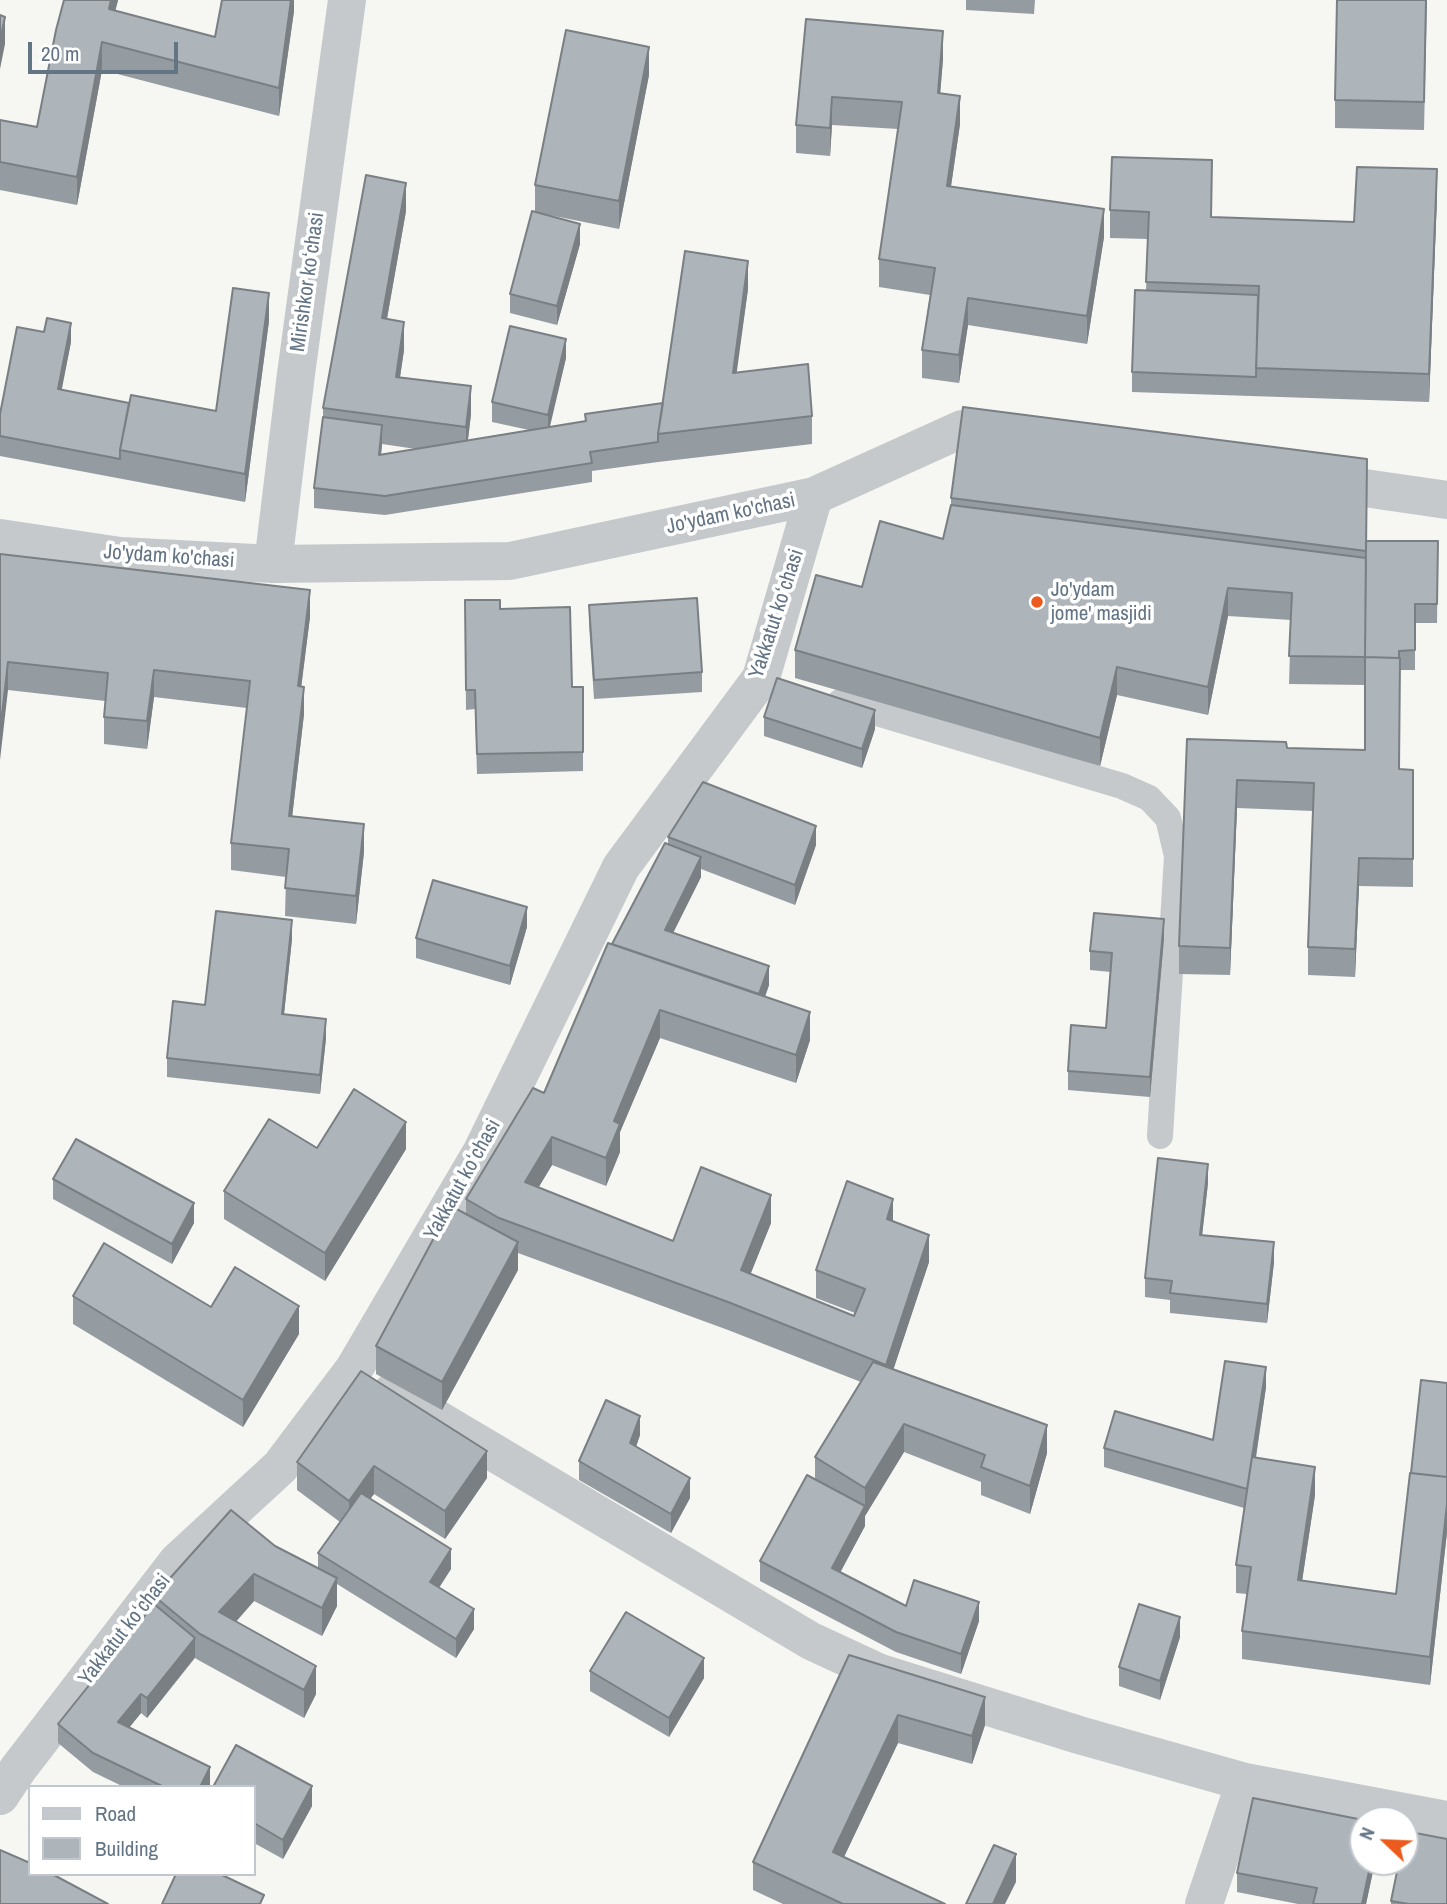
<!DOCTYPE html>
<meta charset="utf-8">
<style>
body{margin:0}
#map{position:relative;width:1447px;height:1904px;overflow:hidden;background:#f6f6f2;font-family:"Archivo Narrow",sans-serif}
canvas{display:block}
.legend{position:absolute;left:28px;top:1785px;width:228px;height:91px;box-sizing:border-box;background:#fff;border:2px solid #c1c7ce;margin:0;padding:9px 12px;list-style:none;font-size:21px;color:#637485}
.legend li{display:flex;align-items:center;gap:14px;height:35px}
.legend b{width:35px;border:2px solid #c1c7ce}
.north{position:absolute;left:1349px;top:1806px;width:70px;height:70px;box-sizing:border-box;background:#fff;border:2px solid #c1c7ce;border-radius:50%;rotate:293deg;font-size:19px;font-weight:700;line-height:28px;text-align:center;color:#637485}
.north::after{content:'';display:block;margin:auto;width:24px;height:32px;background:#ec5b1d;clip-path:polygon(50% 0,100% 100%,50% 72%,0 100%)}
.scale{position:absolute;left:28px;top:42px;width:150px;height:32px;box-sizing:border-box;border:4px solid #637485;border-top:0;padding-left:9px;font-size:21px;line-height:24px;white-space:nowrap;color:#637485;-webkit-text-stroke:5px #fff;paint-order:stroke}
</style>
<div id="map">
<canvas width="1447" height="1904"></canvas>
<ul class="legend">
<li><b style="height:9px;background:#c5c9cc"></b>Road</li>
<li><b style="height:19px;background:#adb5bb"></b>Building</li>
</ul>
<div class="north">N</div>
<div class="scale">20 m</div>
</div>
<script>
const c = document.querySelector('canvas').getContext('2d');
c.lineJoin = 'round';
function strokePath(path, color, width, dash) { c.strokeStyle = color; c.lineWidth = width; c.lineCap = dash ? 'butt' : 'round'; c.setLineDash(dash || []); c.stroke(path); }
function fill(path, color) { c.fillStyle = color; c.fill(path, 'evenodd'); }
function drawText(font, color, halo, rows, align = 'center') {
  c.font = font + ' "Archivo Narrow",sans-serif'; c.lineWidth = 7; c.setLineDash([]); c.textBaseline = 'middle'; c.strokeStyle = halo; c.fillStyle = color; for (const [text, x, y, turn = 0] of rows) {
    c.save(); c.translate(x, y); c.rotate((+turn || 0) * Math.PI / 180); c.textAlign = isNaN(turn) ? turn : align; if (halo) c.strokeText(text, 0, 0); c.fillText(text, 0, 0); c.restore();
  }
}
strokePath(new Path2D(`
 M 840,702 L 1122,786 L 1149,798 L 1168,818 L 1177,856 L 1160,1136`), '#c5c9cc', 26);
strokePath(new Path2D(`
 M 1316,481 L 1447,500
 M 0,538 L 120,556 L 273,564 L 510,561 L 814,496 L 962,429 L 1010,436
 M 273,564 L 296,374 L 347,0
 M 392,1392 L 811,1641 L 880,1673 L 1079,1735 L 1245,1782
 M 0,1796 L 18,1769 L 177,1562 L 280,1467 L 354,1369 L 481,1153 L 621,867 L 761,678 L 814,496
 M 1204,1904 L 1245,1782 L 1447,1820`), '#c5c9cc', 38);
fill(new Path2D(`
 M 64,0 L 118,0 L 115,11 L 215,37 L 294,0 L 294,11 L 279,116 L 102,70 L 77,205 L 0,190 L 0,120 L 37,127 Z
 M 966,0 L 1035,0 L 1034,14 L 966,10 Z
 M 1427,0 L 1424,130 L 1335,128 L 1335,100 Z
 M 806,19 L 943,59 L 940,93 L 960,124 L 951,186 L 1104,237 L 1087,344 L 968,325 L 959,383 L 922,378 L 922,350 L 930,295 L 879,287 L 879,259 L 898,129 L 832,125 L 830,156 L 796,153 L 796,125 Z
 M 649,75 L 619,229 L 539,213 L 580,244 L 557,325 L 510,313 L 510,294 L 535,212 L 535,185 Z
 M 1212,188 L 1211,217 L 1354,222 L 1437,197 L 1429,402 L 1132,392 L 1132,372 L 1146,290 L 1148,239 L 1110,238 L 1110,210 Z
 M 406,211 L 387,319 L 404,350 L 400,377 L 471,414 L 468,440 L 529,430 L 492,422 L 492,402 L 566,358 L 549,427 L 585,422 L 585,414 L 663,403 L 748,289 L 736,372 L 812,416 L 812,444 L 658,462 L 592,471 L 592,482 L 385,515 L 314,508 L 314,488 L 323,417 L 323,408 ZM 382,444 L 416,449 L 381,454 Z
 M 269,321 L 245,502 L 0,456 L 0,414 L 71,342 L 61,390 L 129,403 L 216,411 Z
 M 951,498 L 1367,541 L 1438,541 L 1437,623 L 1415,623 L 1415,670 L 1400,670 L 1399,769 L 1413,770 L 1413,887 L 1359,886 L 1355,977 L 1308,975 L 1308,947 L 1313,811 L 1237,808 L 1230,975 L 1179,974 L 1179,946 L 1187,739 L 1287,748 L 1365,750 L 1365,685 L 1289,684 L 1291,620 L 1228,616 L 1208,715 L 1117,695 L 1100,766 L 795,678 L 795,650 L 862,587 L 943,539 L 951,505 Z
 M 0,554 L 310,617 L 301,686 L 304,714 L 292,817 L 364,852 L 356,924 L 285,916 L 286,877 L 231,870 L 231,843 L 247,708 L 154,697 L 147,749 L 104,744 L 104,717 L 105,701 L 8,690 Z
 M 465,600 L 500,609 L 572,687 L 583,687 L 583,771 L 477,774 L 475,709 L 466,710 Z
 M 589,605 L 702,672 L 702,692 L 594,699 L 589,624 Z
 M 764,717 L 875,729 L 862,768 L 764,736 Z
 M 668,837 L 816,845 L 795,905 L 701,869 L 701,877 L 673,933 L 769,985 L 765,997 L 810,1040 L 796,1083 L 660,1038 L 620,1132 L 620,1152 L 606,1186 L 552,1165 L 538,1188 L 673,1241 L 771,1223 L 750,1274 L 854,1316 L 855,1313 L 816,1298 L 816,1270 L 893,1221 L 929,1262 L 893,1369 L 1047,1453 L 1030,1514 L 981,1495 L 981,1482 L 904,1452 L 865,1516 L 865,1526 L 840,1572 L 906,1606 L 979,1621 L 961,1674 L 896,1652 L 760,1581 L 760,1561 L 815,1479 L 815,1457 L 861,1382 L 728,1330 L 518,1253 L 518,1270 L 442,1410 L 376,1374 L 376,1346 L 466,1214 L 466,1199 L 544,1093 L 612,944 L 668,845 Z
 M 527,927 L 510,985 L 416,958 L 416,938 Z
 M 1164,938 L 1150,1097 L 1068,1090 L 1068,1071 L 1106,1028 L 1111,972 L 1090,970 L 1090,951 Z
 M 292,939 L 284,1014 L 326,1038 L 320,1094 L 167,1077 L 167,1058 L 205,1005 Z
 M 317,1148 L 406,1149 L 325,1281 L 224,1219 L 224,1191 Z
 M 53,1179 L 194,1223 L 172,1264 L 53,1199 Z
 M 1208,1183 L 1202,1235 L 1274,1262 L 1267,1323 L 1170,1313 L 1170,1300 L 1145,1297 L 1145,1278 Z
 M 73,1296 L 211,1307 L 299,1334 L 243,1427 L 73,1324 Z
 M 361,1371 L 487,1478 L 445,1539 L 374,1494 L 370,1499 L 451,1569 L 439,1588 L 474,1629 L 456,1658 L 337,1584 L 337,1606 L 322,1636 L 254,1601 L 236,1622 L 316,1694 L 304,1718 L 200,1661 L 195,1658 L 147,1718 L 141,1713 L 129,1728 L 210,1787 L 124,1787 L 93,1772 L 58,1743 L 58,1724 L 154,1604 L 154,1596 L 275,1546 L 318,1569 L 318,1553 L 340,1522 L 297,1490 L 297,1462 Z
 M 1447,1383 L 1447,1532 L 1430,1685 L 1242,1659 L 1242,1631 L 1247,1594 L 1236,1593 L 1236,1565 L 1244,1508 L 1104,1467 L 1104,1448 L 1213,1440 L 1266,1387 L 1256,1458 L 1315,1495 L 1302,1581 L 1396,1594 L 1411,1473 Z
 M 640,1435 L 636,1447 L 690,1498 L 671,1533 L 579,1480 L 579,1461 Z
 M 1180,1637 L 1160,1700 L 1119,1686 L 1119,1667 Z
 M 849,1655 L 985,1725 L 972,1764 L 898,1743 L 844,1857 L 945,1904 L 783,1904 L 753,1890 L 753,1862 Z
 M 590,1671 L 704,1678 L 669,1737 L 590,1691 Z
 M 254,1787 L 312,1806 L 283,1859 L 254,1843 Z
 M 1375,1862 L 1366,1904 L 1298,1904 L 1237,1892 L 1237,1873 Z
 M 1391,1901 L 1447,1904 L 1391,1904 Z`), '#959ca1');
fill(new Path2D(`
 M 111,0 L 118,0 L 109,37 L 109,9 Z
 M 291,0 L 294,0 L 294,11 L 279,116 L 279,88 Z
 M 5,17 L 5,44 L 0,69 L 0,41 Z
 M 943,31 L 943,59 L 938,121 L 938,93 Z
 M 102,42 L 102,70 L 77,205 L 77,177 Z
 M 649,47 L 649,75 L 619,229 L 619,201 Z
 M 960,96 L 960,124 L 947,214 L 947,186 Z
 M 832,97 L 832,125 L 830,156 L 830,128 Z
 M 1437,169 L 1437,197 L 1429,402 L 1429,374 Z
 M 406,183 L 406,211 L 382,346 L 382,318 Z
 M 1104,209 L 1104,237 L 1087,344 L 1087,316 Z
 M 580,224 L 580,244 L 557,325 L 557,306 Z
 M 748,261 L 748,289 L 733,400 L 733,373 Z
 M 269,293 L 269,321 L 245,502 L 245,474 Z
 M 968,298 L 968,325 L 959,383 L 959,355 Z
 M 404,322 L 404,350 L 396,404 L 396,377 Z
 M 71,323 L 71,342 L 58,409 L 58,389 Z
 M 566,339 L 566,358 L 548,435 L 548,415 Z
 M 471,386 L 471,414 L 466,455 L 466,427 Z
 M 382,425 L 382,445 L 379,474 L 379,455 Z
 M 1228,588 L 1228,616 L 1208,715 L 1208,687 Z
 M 310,590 L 310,617 L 298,713 L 298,686 Z
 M 8,662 L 8,690 L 0,760 L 0,732 Z
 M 1117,667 L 1117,695 L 1100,766 L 1100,738 Z
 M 154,670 L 154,697 L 147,749 L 147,721 Z
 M 304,687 L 304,714 L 289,844 L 289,816 Z
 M 875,710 L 875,729 L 862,768 L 862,749 Z
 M 1237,780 L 1237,808 L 1230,975 L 1230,948 Z
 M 364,824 L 364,852 L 356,924 L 356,896 Z
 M 816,826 L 816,845 L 795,905 L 795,885 Z
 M 701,857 L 701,877 L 665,949 L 665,930 Z
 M 1359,858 L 1359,886 L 1355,977 L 1355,949 Z
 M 527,907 L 527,927 L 510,985 L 510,966 Z
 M 1164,919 L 1164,938 L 1150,1097 L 1150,1077 Z
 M 292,920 L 292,939 L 282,1033 L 282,1014 Z
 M 769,966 L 769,985 L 756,1021 L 756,1002 Z
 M 660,1010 L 660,1038 L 620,1132 L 620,1152 L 606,1186 L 606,1158 L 614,1121 Z
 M 810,1012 L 810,1040 L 796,1083 L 796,1055 Z
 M 326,1019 L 326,1038 L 320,1094 L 320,1075 Z
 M 406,1122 L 406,1149 L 325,1281 L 325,1253 Z
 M 552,1137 L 552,1165 L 525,1210 L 525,1182 Z
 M 1208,1164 L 1208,1183 L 1200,1254 L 1200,1235 Z
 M 771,1195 L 771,1223 L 741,1298 L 741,1270 Z
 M 893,1199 L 893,1227 L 887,1219 Z
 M 194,1203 L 194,1223 L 172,1264 L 172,1244 Z
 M 929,1235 L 929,1262 L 886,1392 L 886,1365 Z
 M 518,1242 L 518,1270 L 442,1410 L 442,1382 Z
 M 1274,1242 L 1274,1262 L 1267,1323 L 1267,1304 Z
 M 299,1306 L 299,1334 L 243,1427 L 243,1400 Z
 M 1266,1367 L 1266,1387 L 1248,1509 L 1248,1489 Z
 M 640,1416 L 640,1435 L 630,1463 L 630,1443 Z
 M 904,1424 L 904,1452 L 865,1516 L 865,1488 Z
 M 1047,1425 L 1047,1453 L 1030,1514 L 1030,1486 Z
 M 487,1451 L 487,1478 L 445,1539 L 445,1511 Z
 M 374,1466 L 374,1494 L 349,1528 L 349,1501 Z
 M 1315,1467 L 1315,1495 L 1298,1608 L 1298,1580 Z
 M 690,1478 L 690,1498 L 671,1533 L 671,1514 Z
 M 1447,1504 L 1447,1532 L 1430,1685 L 1430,1657 Z
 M 865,1506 L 865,1526 L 832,1588 L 832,1568 Z
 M 451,1549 L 451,1569 L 430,1601 L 430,1582 Z
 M 254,1574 L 254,1601 L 219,1640 L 219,1612 Z
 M 337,1578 L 337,1606 L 322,1636 L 322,1608 Z
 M 979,1602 L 979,1621 L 961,1674 L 961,1654 Z
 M 474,1609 L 474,1629 L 456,1658 L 456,1639 Z
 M 1180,1617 L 1180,1637 L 1160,1700 L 1160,1681 Z
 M 195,1638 L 195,1657 L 147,1718 L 147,1698 Z
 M 704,1658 L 704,1678 L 669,1737 L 669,1718 Z
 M 316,1666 L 316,1694 L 304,1718 L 304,1690 Z
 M 141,1694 L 141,1713 L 118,1741 L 118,1722 Z
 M 985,1697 L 985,1725 L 972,1764 L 972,1736 Z
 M 898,1715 L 898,1743 L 833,1880 L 833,1852 Z
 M 210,1767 L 210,1787 L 200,1787 Z
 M 312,1786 L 312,1806 L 283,1859 L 283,1840 Z
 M 1016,1854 L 1016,1882 L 1005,1904 L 993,1904 Z
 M 1371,1862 L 1375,1862 L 1366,1904 L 1362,1904 Z`), '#797f83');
const building = new Path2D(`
 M 64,0 L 111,0 L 109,9 L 215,37 L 222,0 L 291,0 L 279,88 L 102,42 L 77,177 L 0,162 L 0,120 L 37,127 L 56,30 Z
 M 1337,0 L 1426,0 L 1424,102 L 1335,100 Z
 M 0,15 L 5,17 L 0,41 Z
 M 806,19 L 943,31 L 938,93 L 960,96 L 947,186 L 1104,209 L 1087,316 L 968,298 L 959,355 L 922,350 L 935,268 L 879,259 L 902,102 L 832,97 L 830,128 L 796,125 Z
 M 566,30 L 649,47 L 619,201 L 535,185 Z
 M 1112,157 L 1212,160 L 1211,217 L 1354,222 L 1357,167 L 1437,169 L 1429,374 L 1256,368 L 1259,286 L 1146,282 L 1149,212 L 1110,210 Z
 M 366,175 L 406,183 L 382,318 L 404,322 L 396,377 L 471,386 L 466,427 L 323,408 Z
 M 532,211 L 580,224 L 557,306 L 510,294 Z
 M 685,251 L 748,261 L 733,373 L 808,364 L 812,416 L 658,434 Z
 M 233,288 L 269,293 L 245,474 L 120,450 L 131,395 L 216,411 Z
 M 1135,290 L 1258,295 L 1256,377 L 1132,372 Z
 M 47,318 L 71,323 L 58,389 L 129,403 L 120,450 L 120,459 L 0,436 L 0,414 L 17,327 L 44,332 Z
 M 510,326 L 566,339 L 548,415 L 492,402 Z
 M 663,403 L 658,434 L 658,442 L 590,452 L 592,463 L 385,496 L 314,488 L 323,417 L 382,425 L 379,455 L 586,421 L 585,414 Z
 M 963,407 L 1367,459 L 1366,551 L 951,498 Z
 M 951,505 L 1366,558 L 1365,657 L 1289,656 L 1292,593 L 1228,588 L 1208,687 L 1117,667 L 1100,738 L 795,650 L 816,575 L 862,587 L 880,521 L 943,539 Z
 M 1366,541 L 1438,541 L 1437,604 L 1415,604 L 1415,650 L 1399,651 L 1399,658 L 1365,657 Z
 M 0,554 L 310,590 L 298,686 L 304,687 L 289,816 L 364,824 L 356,896 L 285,888 L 289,849 L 231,843 L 250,681 L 154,670 L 147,721 L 104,717 L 108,673 L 8,662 L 0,732 Z
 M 697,598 L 702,672 L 594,680 L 589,605 Z
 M 465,600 L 500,600 L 500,609 L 570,607 L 572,687 L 583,687 L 583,752 L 477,754 L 475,690 L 466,690 Z
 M 1365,657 L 1400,658 L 1399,769 L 1413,770 L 1413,859 L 1359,858 L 1355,949 L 1308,947 L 1314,783 L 1237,780 L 1230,948 L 1179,946 L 1187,739 L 1286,742 L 1287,748 L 1365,750 Z
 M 777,678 L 875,710 L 862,749 L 764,717 Z
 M 703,782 L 816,826 L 795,885 L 668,837 Z
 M 665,843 L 701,857 L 665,930 L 769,966 L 759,994 L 612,944 Z
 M 433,880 L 527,907 L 510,966 L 416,938 Z
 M 216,911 L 292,920 L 282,1014 L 326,1019 L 320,1075 L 167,1058 L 173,1001 L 205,1005 Z
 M 1094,913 L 1164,919 L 1150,1077 L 1068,1071 L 1071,1025 L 1106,1028 L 1112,953 L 1090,951 Z
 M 608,943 L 810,1012 L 796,1055 L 660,1010 L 614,1121 L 620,1124 L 606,1158 L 552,1137 L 525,1182 L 673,1241 L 701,1167 L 771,1195 L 741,1270 L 854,1316 L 865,1289 L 816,1270 L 847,1181 L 893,1199 L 887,1219 L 929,1235 L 886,1365 L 728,1302 L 499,1218 L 466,1199 L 533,1088 L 544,1093 Z
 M 354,1089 L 406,1122 L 325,1253 L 224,1191 L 269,1119 L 317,1148 Z
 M 76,1139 L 194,1203 L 172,1244 L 53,1179 Z
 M 1158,1158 L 1208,1164 L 1200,1235 L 1274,1242 L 1267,1304 L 1170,1293 L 1172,1281 L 1145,1278 Z
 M 451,1206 L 518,1242 L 442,1382 L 376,1346 Z
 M 104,1243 L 211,1307 L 235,1267 L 299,1306 L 243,1400 L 73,1296 Z
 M 1225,1361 L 1266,1367 L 1247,1489 L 1104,1448 L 1115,1411 L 1213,1440 Z
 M 873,1362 L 1047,1425 L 1030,1486 L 981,1467 L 985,1455 L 904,1424 L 865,1488 L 815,1457 Z
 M 361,1371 L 487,1451 L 445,1511 L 374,1466 L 349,1501 L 297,1462 Z
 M 1421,1380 L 1447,1383 L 1447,1477 L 1411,1473 Z
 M 606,1400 L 640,1416 L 630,1443 L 690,1478 L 671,1514 L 579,1461 Z
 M 1252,1457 L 1315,1467 L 1298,1580 L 1396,1594 L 1410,1473 L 1447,1477 L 1447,1504 L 1430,1657 L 1242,1631 L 1251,1567 L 1236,1565 Z
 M 807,1475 L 865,1506 L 832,1568 L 906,1606 L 914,1580 L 979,1602 L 961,1654 L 896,1632 L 760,1561 Z
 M 361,1493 L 451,1549 L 430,1582 L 474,1609 L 456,1639 L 318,1553 Z
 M 231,1510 L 275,1546 L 337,1578 L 322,1608 L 254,1574 L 219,1612 L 316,1666 L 304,1690 L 200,1634 L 154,1596 Z
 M 154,1604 L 195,1638 L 147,1698 L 141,1694 L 118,1722 L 210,1767 L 200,1787 L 164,1787 L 93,1753 L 58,1724 Z
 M 1139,1604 L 1180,1617 L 1160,1681 L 1119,1667 Z
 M 626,1612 L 704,1658 L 669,1718 L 590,1671 Z
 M 849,1655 L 985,1697 L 972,1736 L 898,1715 L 833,1852 L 945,1904 L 843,1904 L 753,1862 Z
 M 236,1745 L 312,1786 L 283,1840 L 254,1823 L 254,1787 L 213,1787 Z
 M 1253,1798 L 1363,1820 L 1363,1862 L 1371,1862 L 1362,1904 L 1313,1904 L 1317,1888 L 1237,1873 Z
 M 1405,1831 L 1447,1839 L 1447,1904 L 1409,1904 L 1391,1901 L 1399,1862 L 1405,1862 Z
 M 994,1845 L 1016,1854 L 993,1904 L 966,1904 Z
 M 0,1850 L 30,1863 L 30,1874 L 52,1874 L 108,1904 L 0,1904 Z
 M 176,1874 L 220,1874 L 264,1895 L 260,1904 L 162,1904 Z`);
fill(building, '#adb5bb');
strokePath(building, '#797f83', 2);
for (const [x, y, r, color] of [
 [1037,602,7,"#ec5b1d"]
]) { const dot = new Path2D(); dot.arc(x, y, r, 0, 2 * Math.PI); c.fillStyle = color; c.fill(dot); strokePath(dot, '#fff', 2.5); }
drawText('21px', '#637485', '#fff', [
 ["Mirishkor koʻchasi",308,282,-82],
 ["Jo'ydam ko'chasi",731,514,-12],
 ["Jo'ydam ko'chasi",169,557,4],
 ["Yakkatut koʻchasi",777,614,-72],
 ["Yakkatut koʻchasi",463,1180,-61],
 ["Yakkatut koʻchasi",125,1630,-52]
]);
drawText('21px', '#637485', '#fff', [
 ["Jo'ydam",1051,590],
 ["jome' masjidi",1051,614]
], 'left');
</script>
